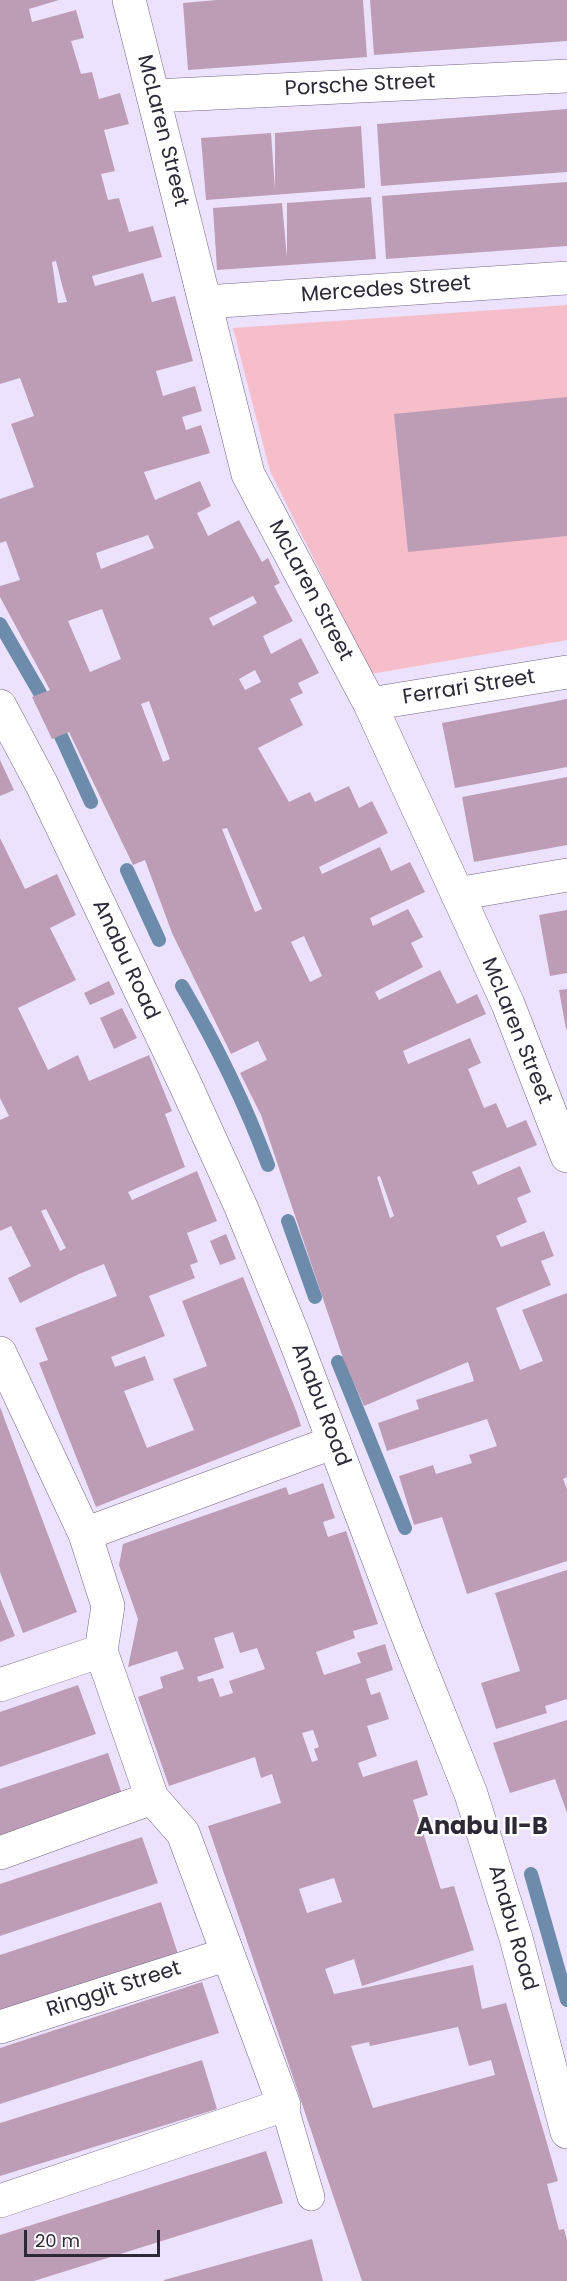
<!DOCTYPE html>
<style>
body{margin:0}
#map{position:relative;width:567px;height:2281px;overflow:hidden;background:#ede2fe;font-family:Poppins,sans-serif}
canvas{display:block}
.scale{position:absolute;left:24px;top:2230px;width:136px;height:27px;box-sizing:border-box;border:3px solid #2e2936;border-top:0;padding-left:8px;font-size:18px;line-height:21px;white-space:nowrap;color:#2e2936;-webkit-text-stroke:4px #fff;paint-order:stroke}
</style>
<div id="map">
<canvas width="567" height="2281"></canvas>
<div class="scale">20 m</div>
</div>
<script>
const c = document.querySelector('canvas').getContext('2d');
c.lineJoin = 'round';
function fill(path, color) { c.fillStyle = color; c.fill(path, 'evenodd'); }
function strokePath(path, color, width, dash) { c.strokeStyle = color; c.lineWidth = width; c.lineCap = dash ? 'butt' : 'round'; c.setLineDash(dash || []); c.stroke(path); }
function drawText(font, color, halo, rows, align = 'center') {
  c.font = font + ' Poppins,sans-serif'; c.lineWidth = 4.5; c.setLineDash([]); c.textBaseline = 'middle'; c.strokeStyle = halo; c.fillStyle = color; for (const [text, x, y, turn = 0] of rows) {
    c.save(); c.translate(x, y); c.rotate((+turn || 0) * Math.PI / 180); c.textAlign = isNaN(turn) ? turn : align; if (halo) c.strokeText(text, 0, 0); c.fillText(text, 0, 0); c.restore();
  }
}
fill(new Path2D(`
 M 567,305 L 567,640 L 371,674 L 270,471 L 233,328 Z`), '#f5beca');
strokePath(new Path2D(`
 M 0,624 L 40,693
 M 61,736 L 91,802
 M 127,870 L 159,940
 M 182,986 C 216,1044 245,1103 268,1165
 M 288,1221 L 315,1297
 M 338,1362 L 405,1528
 M 531,1874 L 567,2000`), '#6d8cab', 14);
fill(new Path2D(`
 M 0,0 L 59,0 L 29,9 L 32,22 L 76,10 L 84,38 L 71,41 L 81,74 L 92,72 L 99,99 L 120,93 L 129,124 L 104,130 L 115,171 L 101,174 L 108,200 L 119,198 L 129,232 L 153,226 L 162,257 L 92,276 L 95,286 L 143,273 L 152,302 L 175,296 L 193,361 L 156,371 L 163,396 L 195,386 L 202,411 L 182,417 L 186,430 L 201,425 L 210,453 L 144,472 L 155,500 L 200,481 L 211,506 L 197,513 L 208,536 L 239,520 L 262,562 L 268,558 L 280,583 L 274,586 L 293,621 L 263,636 L 271,654 L 301,638 L 319,673 L 298,683 L 303,693 L 290,699 L 303,725 L 258,748 L 289,802 L 310,792 L 315,802 L 349,786 L 359,808 L 372,801 L 388,833 L 319,867 L 322,874 L 380,847 L 391,871 L 410,862 L 425,892 L 370,918 L 373,926 L 408,909 L 423,937 L 411,943 L 423,967 L 375,992 L 379,1000 L 440,970 L 457,1004 L 477,994 L 486,1014 L 403,1051 L 408,1064 L 470,1038 L 481,1063 L 468,1069 L 484,1108 L 496,1103 L 507,1128 L 526,1120 L 537,1145 L 472,1172 L 478,1185 L 520,1166 L 531,1192 L 517,1198 L 527,1222 L 496,1236 L 501,1247 L 544,1231 L 554,1256 L 541,1261 L 551,1285 L 496,1308 L 520,1370 L 543,1361 L 522,1310 L 567,1293 L 567,1477 L 563,1479 L 567,1489 L 567,1561 L 467,1594 L 442,1517 L 414,1525 L 399,1476 L 433,1465 L 436,1474 L 472,1463 L 469,1455 L 497,1446 L 487,1419 L 387,1451 L 378,1423 L 419,1409 L 416,1400 L 474,1381 L 468,1362 L 364,1406 L 343,1358 L 261,1115 L 240,1073 L 267,1060 L 258,1041 L 231,1054 L 172,933 L 145,860 L 133,865 L 69,732 L 52,739 L 32,697 L 50,690 L 0,597 L 0,586 L 20,580 L 6,541 L 0,543 L 0,499 L 34,487 L 11,424 L 34,416 L 20,378 L 0,384 ZM 56,261 L 62,285 L 67,302 L 58,303 L 52,262 ZM 148,535 L 154,548 L 101,569 L 96,553 ZM 253,596 L 257,603 L 213,626 L 209,618 ZM 102,609 L 121,659 L 90,672 L 68,621 ZM 255,670 L 261,682 L 245,690 L 239,679 ZM 149,701 L 170,759 L 163,762 L 141,704 ZM 227,828 L 262,909 L 255,912 L 222,829 ZM 304,936 L 322,976 L 310,982 L 291,942 ZM 380,1176 L 394,1216 L 390,1218 L 377,1177 Z
 M 217,0 L 363,0 L 367,57 L 188,70 L 183,3 Z
 M 370,0 L 567,0 L 567,41 L 374,55 Z
 M 567,109 L 567,172 L 381,186 L 377,124 Z
 M 361,126 L 365,188 L 206,200 L 201,138 L 271,133 L 275,189 L 275,133 Z
 M 567,182 L 567,246 L 386,259 L 382,196 Z
 M 371,197 L 376,259 L 217,270 L 213,208 L 282,203 L 287,258 L 287,203 Z
 M 567,397 L 567,536 L 408,552 L 394,414 Z
 M 567,699 L 567,767 L 455,788 L 442,723 Z
 M 0,760 L 14,790 L 0,796 Z
 M 567,777 L 567,845 L 474,862 L 462,797 Z
 M 0,838 L 25,889 L 57,874 L 76,915 L 50,928 L 76,980 L 18,1008 L 48,1070 L 78,1055 L 89,1081 L 149,1055 L 172,1111 L 165,1114 L 185,1167 L 128,1192 L 132,1200 L 197,1171 L 217,1221 L 187,1233 L 198,1262 L 190,1265 L 195,1278 L 149,1296 L 165,1336 L 111,1357 L 115,1367 L 145,1356 L 154,1380 L 124,1391 L 147,1448 L 194,1430 L 173,1379 L 207,1366 L 182,1301 L 243,1277 L 297,1413 L 301,1426 L 96,1507 L 39,1363 L 48,1360 L 35,1328 L 117,1296 L 104,1264 L 79,1274 L 20,1303 L 8,1278 L 31,1266 L 11,1226 L 0,1231 L 0,1120 L 9,1116 L 0,1098 ZM 46,1209 L 66,1248 L 60,1251 L 41,1211 Z
 M 567,910 L 567,973 L 550,976 L 539,915 Z
 M 109,981 L 115,994 L 90,1005 L 84,993 Z
 M 567,989 L 567,1029 L 566,1029 L 559,990 Z
 M 122,1008 L 137,1038 L 114,1049 L 100,1018 Z
 M 226,1234 L 236,1259 L 220,1265 L 210,1241 Z
 M 0,1407 L 77,1612 L 23,1633 L 0,1572 Z
 M 323,1483 L 335,1518 L 323,1522 L 328,1537 L 346,1531 L 378,1624 L 353,1631 L 355,1638 L 316,1652 L 324,1675 L 361,1663 L 357,1653 L 385,1644 L 393,1670 L 366,1679 L 371,1695 L 380,1692 L 389,1719 L 367,1726 L 377,1756 L 358,1763 L 363,1777 L 417,1760 L 428,1795 L 413,1800 L 440,1887 L 441,1889 L 454,1886 L 474,1950 L 362,1986 L 354,1959 L 325,1969 L 334,1994 L 473,1965 L 482,2009 L 506,2003 L 558,2181 L 547,2184 L 559,2230 L 564,2229 L 567,2240 L 567,2281 L 362,2281 L 208,1826 L 281,1803 L 272,1774 L 261,1778 L 255,1757 L 169,1786 L 138,1697 L 163,1688 L 160,1677 L 184,1669 L 177,1651 L 128,1667 L 138,1619 L 119,1565 L 123,1544 L 286,1487 L 289,1495 ZM 233,1632 L 240,1653 L 257,1648 L 265,1669 L 229,1681 L 233,1693 L 220,1697 L 213,1678 L 199,1682 L 197,1677 L 224,1668 L 214,1638 ZM 313,1730 L 319,1747 L 314,1749 L 318,1760 L 312,1762 L 302,1733 ZM 334,1878 L 342,1902 L 307,1913 L 299,1889 ZM 458,2027 L 469,2066 L 491,2060 L 495,2075 L 373,2108 L 351,2046 L 369,2042 L 370,2046 Z
 M 567,1570 L 567,1699 L 545,1706 L 547,1713 L 496,1729 L 481,1683 L 520,1671 L 495,1593 Z
 M 0,1599 L 15,1636 L 0,1642 Z
 M 78,1685 L 96,1734 L 0,1767 L 0,1712 Z
 M 567,1720 L 567,1813 L 555,1779 L 510,1793 L 493,1743 Z
 M 108,1753 L 123,1797 L 0,1838 L 0,1789 Z
 M 142,1837 L 158,1883 L 0,1936 L 0,1884 Z
 M 161,1902 L 178,1954 L 0,2012 L 0,1955 Z
 M 202,1982 L 219,2033 L 0,2104 L 0,2048 Z
 M 202,2060 L 217,2109 L 0,2176 L 0,2123 Z
 M 266,2151 L 283,2203 L 34,2281 L 0,2281 L 0,2235 Z
 M 312,2239 L 323,2281 L 164,2281 L 164,2280 Z`), '#bc9db5');
const lane = new Path2D(`
 M 284,2105 L 311,2197`);
const street = new Path2D(`
 M 129,0 L 248,474 L 370,704 L 508,1004 L 567,1156
 M 154,96 L 567,76
 M 205,302 L 567,278
 M 370,704 L 567,672
 M 457,894 L 567,875
 M 0,1353 L 85,1534 L 108,1606 L 101,1651 L 152,1798 L 183,1833 L 284,2105 L 0,2201
 M 85,1534 L 334,1442
 M 0,1685 L 101,1651
 M 0,1853 L 152,1798
 M 0,2027 L 228,1954`);
const secondary = new Path2D(`
 M 0,706 L 42,785 L 186,1086 L 241,1207 L 292,1332 L 407,1634 L 471,1794 L 516,1938 L 567,2132`);
strokePath(lane, '#736684', 28);
strokePath(street, '#736684', 34);
strokePath(secondary, '#736684', 34);
strokePath(lane, '#fff', 27);
strokePath(street, '#fff', 33);
strokePath(secondary, '#fff', 33);
drawText('21px', '#2e2936', '#fff', [
 ["Porsche Street",360,86,-3],
 ["McLaren Street",162,131,76],
 ["Mercedes Street",386,290,-4],
 ["McLaren Street",310,591,62],
 ["Ferrari Street",469,688,-9],
 ["Anabu Road",125,960,65],
 ["McLaren Street",516,1031,68],
 ["Anabu Road",320,1405,69],
 ["Anabu Road",512,1928,74],
 ["Ringgit Street",114,1990,-18]
]);
drawText('bold 24px', '#2e2936', '#fff', [
 ["Anabu II-B",482,1828]
]);
</script>
